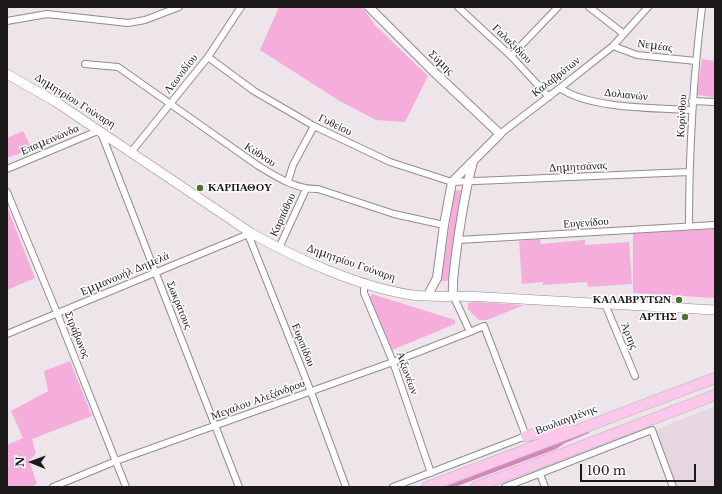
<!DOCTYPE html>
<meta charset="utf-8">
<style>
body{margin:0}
#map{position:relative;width:722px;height:494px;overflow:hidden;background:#eee5ea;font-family:"Libre Baskerville",serif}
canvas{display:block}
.frame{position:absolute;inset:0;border:8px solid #1c191b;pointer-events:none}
.north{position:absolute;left:12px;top:442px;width:40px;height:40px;-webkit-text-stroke:3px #fff;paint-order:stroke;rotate:271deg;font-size:11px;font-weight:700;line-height:16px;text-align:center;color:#1c191b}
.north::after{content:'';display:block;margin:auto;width:14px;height:18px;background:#1c191b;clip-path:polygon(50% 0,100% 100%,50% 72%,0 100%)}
.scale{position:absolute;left:580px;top:464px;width:116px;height:18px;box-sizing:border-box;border:2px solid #1c191b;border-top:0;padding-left:5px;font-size:12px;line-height:14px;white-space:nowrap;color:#1c191b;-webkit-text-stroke:3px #fff;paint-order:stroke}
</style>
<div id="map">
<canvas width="722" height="494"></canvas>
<div class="frame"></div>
<div class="north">N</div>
<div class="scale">100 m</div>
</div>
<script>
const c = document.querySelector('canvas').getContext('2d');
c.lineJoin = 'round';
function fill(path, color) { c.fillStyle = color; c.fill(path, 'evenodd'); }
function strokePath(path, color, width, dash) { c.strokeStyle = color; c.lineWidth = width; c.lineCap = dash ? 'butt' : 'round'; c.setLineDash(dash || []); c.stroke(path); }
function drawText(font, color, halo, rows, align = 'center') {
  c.font = font + ' "Libre Baskerville",serif'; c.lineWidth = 3; c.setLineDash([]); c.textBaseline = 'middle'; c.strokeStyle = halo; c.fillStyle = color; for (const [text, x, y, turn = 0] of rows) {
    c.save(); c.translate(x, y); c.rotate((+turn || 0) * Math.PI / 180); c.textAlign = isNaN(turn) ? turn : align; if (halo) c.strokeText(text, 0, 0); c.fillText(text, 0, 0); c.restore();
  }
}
fill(new Path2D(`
 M 715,406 L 715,487 L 676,487 L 655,430 Z`), '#e6d6e0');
fill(new Path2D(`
 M 279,7 L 362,7 L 375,25 L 428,76 L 405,122 L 376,120 L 338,100 L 260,50 Z
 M 702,59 L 715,61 L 714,97 L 697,95 Z
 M 23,131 L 32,149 L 7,158 L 7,138 Z
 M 461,190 L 449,278 L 447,281 L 441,281 L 452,209 L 453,191 Z
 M 7,207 L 35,278 L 7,290 Z
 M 715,229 L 715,298 L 633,293 L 633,233 Z
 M 540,239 L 541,244 L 585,240 L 585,245 L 629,242 L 632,284 L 588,287 L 587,282 L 543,285 L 543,282 L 522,284 L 519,241 Z
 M 372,294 L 455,320 L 455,324 L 392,350 L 388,348 L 370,297 Z
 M 475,302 L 524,305 L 487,320 L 479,320 L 468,309 L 468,303 Z
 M 70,361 L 92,416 L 32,439 L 36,454 L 29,460 L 37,484 L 31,487 L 7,487 L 7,445 L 23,438 L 11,411 L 48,391 L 44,371 Z`), '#f5addc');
fill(new Path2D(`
 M 589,431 L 589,433 L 565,443 L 556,449 L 455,487 L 444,487 Z`), '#d884bc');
const minor = new Path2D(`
 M 458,7 L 511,56 L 549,97
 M 589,7 L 624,34
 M 7,21 L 47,14 L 128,23 L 145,20 L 179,7
 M 613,46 L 637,55 L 696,61
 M 511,56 L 558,7
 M 208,57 L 254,91 L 314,126 L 390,162 L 452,182 L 689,172
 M 85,64 L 118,67 L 257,165 C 275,176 296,190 318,189 L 394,214 L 444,225
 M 560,88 C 589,109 657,108 692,110
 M 692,101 L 715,102
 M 500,134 L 560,88 L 613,46 L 648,7
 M 132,151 L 208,57 L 241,7
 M 7,169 L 100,130 L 239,487
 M 288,181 L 293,165 L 314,126
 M 7,192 L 57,313 L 126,487
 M 689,226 C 689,153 693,80 702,7
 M 248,234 L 311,392 L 346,487
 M 458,240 L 715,225
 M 279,248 L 306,189
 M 364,282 L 364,293 L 393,362 L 431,473
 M 605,304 L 635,376
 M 7,334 L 251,233
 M 540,474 L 545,487
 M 53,487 L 116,461 L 393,362 L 470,332
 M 393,487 L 526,436 L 484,326 L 470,332 L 453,295
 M 505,487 L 652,430 L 673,487`);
const tertiary = new Path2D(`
 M 369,7 L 433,71 L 500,134 L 452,182 L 444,225 L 437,278 L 428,295
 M 453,295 C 452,279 455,263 457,247 C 461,218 465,190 473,162`);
const secondary = new Path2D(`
 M 7,74 L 56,102 L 251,233 C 297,259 359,287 412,295 C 435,298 461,295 485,297 C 561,302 638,305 715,310`);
const primary = new Path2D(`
 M 526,436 L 567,428
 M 427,487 L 715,378
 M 476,487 L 715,395`);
strokePath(minor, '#938b90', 8);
strokePath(tertiary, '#938b90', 10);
strokePath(secondary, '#938b90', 10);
strokePath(primary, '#c4c3c4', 12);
strokePath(minor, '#fff', 6);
strokePath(tertiary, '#fff', 8);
strokePath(secondary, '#fff', 9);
strokePath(primary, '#fbc7ea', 10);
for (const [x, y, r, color] of [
 [200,188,4,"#4f7128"],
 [679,300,4,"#4f7128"],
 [685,317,4,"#4f7128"]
]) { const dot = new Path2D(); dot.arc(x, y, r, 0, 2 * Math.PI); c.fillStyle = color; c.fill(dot); strokePath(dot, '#fff', 1.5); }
drawText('11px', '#1c191b', '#fff', [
 ["Γαλαξιδίου",512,44,44],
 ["Νεμέας",655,46,8],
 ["Σύμης",441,63,44],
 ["Λεωνιδίου",181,74,-52],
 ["Καλαβρύτων",556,77,-38],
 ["Δολιανών",626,95,6],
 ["Δημητρίου Γούναρη",75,101,32],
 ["Κορίνθου",682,116,-87],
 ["Γυθείου",335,125,26],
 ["Επαμεινώνδα",50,140,-23],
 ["Κύθνου",260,155,33],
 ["Δημητσάνας",578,167,-3],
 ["Καρπάθου",283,215,-65],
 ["Ευγενίδου",586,223,-4],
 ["Δημητρίου Γούναρη",351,263,19],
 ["Εμμανουήλ Δημελά",125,274,-23],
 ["Σωκράτους",179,305,68],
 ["Στράβωνος",77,335,68],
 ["Άρτης",629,336,68],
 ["Ευριπίδου",303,345,68],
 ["Αιξωνέων",407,373,70],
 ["Μεγαλου Αλεξάνδρου",258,400,-20],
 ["Βουλιαγμένης",566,420,-21]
]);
drawText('bold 11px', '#1c191b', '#fff', [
 ["ΚΑΡΠΑΘΟΥ",208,188,"left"],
 ["ΚΑΛΑΒΡΥΤΩΝ",671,300],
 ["ΑΡΤΗΣ",677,317]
], 'right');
</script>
